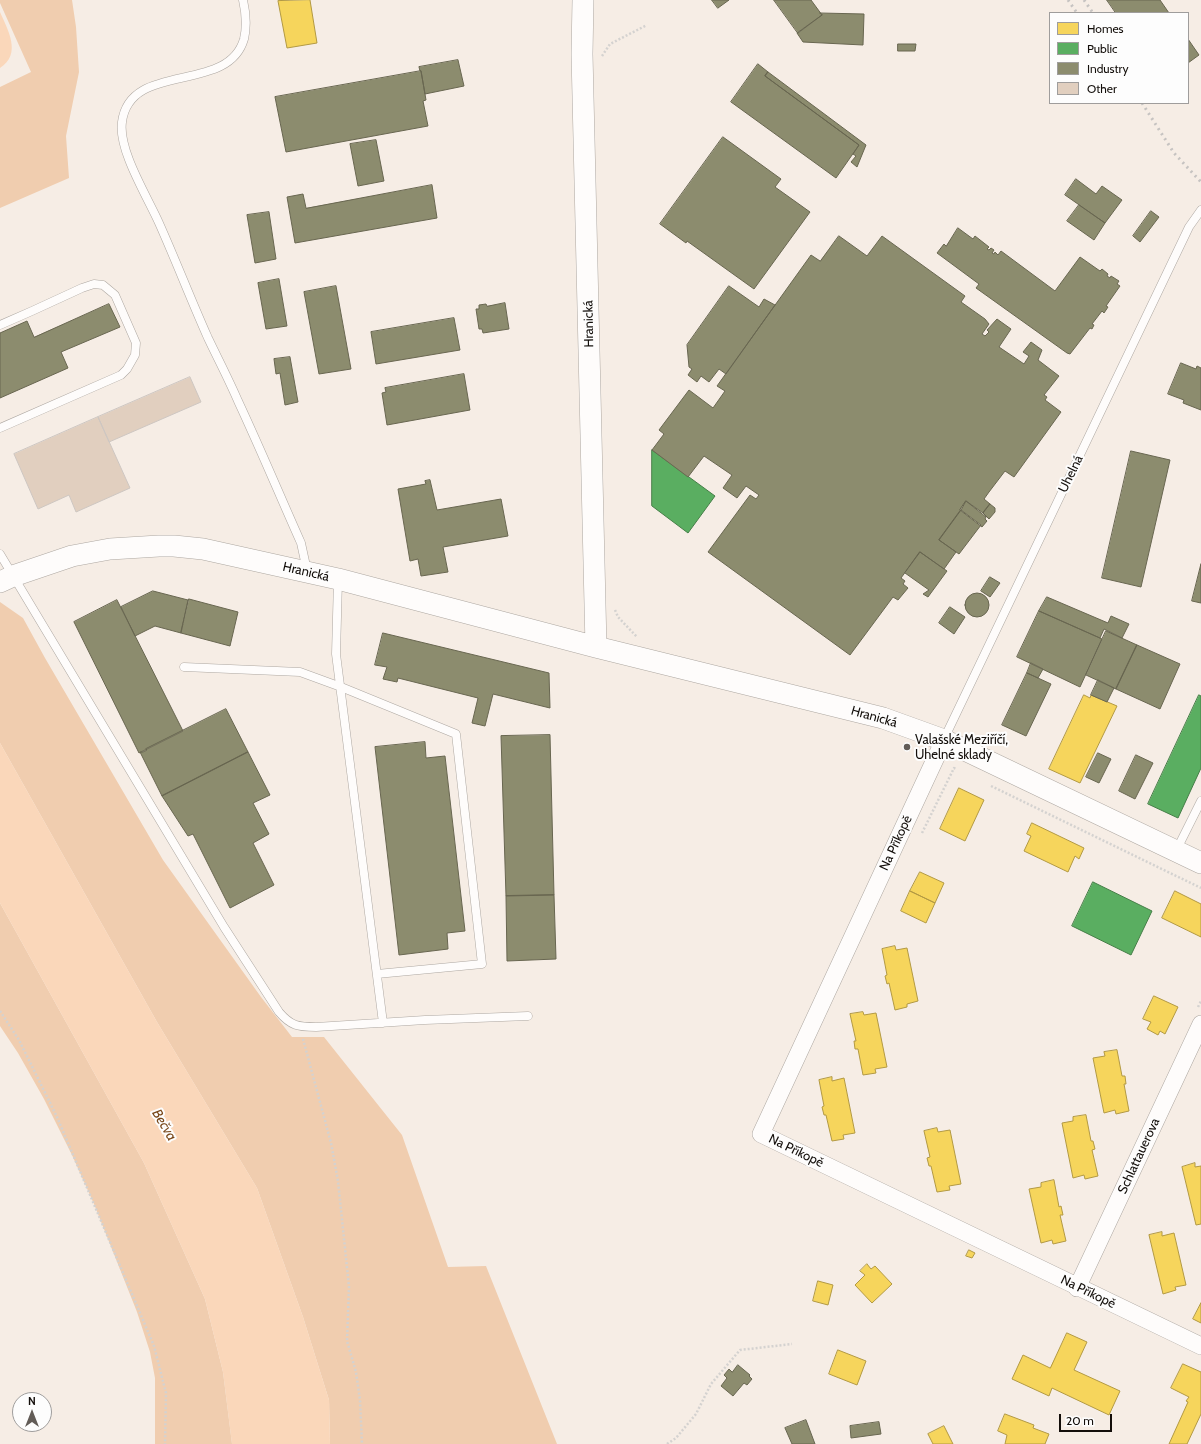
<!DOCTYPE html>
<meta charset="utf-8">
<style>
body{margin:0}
#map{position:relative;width:1201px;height:1444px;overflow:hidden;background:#f6ede5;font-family:Cabin,sans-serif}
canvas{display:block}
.legend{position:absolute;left:1049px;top:12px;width:140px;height:92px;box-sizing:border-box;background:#fdfdfd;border:1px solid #9f9d9c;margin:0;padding:5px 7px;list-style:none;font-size:12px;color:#130e0a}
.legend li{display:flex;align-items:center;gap:8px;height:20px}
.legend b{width:20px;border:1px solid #9f9d9c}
.north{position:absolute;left:12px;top:1392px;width:40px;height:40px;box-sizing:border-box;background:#fdfdfd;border:1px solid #9f9d9c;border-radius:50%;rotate:0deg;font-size:11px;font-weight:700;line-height:16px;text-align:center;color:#130e0a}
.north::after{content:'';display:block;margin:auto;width:14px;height:18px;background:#625c57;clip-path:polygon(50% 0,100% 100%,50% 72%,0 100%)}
.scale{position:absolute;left:1059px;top:1414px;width:53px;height:18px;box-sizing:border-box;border:2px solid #130e0a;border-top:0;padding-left:5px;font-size:12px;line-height:14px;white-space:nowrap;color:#130e0a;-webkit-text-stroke:3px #fdfdfd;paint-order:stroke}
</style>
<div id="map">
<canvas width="1201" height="1444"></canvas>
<ul class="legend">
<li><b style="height:11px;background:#f6d55c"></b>Homes</li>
<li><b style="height:11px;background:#5aae61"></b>Public</li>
<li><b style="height:11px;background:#8c8c6e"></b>Industry</li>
<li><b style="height:11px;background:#e1cfbf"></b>Other</li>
</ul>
<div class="north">N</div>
<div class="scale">20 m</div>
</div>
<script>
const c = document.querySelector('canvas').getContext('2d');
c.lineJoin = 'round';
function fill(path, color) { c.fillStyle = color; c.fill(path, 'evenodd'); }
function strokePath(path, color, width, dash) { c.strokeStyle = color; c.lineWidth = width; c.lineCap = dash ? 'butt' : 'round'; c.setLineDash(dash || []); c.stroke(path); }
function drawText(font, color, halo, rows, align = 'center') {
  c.font = font + ' Cabin,sans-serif'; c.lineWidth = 4; c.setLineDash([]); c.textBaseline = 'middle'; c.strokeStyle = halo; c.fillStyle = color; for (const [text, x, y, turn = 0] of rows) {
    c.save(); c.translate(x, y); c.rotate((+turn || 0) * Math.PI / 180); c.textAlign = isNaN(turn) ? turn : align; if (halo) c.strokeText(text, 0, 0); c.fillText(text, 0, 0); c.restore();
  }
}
fill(new Path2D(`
 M 0,0 L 72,0 L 76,27 L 79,72 L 66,136 L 69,178 L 0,208 L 0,87 L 31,72 L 0,3 Z
 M 0,602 L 23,618 L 45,658 L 163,860 L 261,997 L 292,1037 L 324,1037 L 402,1135 L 448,1267 L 486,1266 L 557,1444 L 330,1444 L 329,1400 L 303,1317 L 257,1188 L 157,1022 L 0,743 Z
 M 0,903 L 144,1163 L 205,1299 L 223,1372 L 232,1444 L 155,1444 L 155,1378 L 150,1352 L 137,1312 L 94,1204 L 72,1155 L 44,1099 L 18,1053 L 0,1026 Z`), '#f0cdaf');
fill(new Path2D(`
 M 0,12 C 8,30 22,54 0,68 Z
 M 0,743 L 157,1022 L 257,1188 L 303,1317 L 329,1400 L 330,1444 L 232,1444 L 223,1372 L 205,1299 L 144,1163 L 0,903 Z`), '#fad7ba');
const homes = new Path2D(`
 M 310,0 L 317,43 L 287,48 L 278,1 Z
 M 1084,695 L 1090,698 L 1091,695 L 1117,706 L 1080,783 L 1049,769 Z
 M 959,788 L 984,800 L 965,841 L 940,829 Z
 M 1032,823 L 1084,848 L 1079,859 L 1075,856 L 1068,872 L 1024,851 L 1031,836 L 1027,834 Z
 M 920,872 L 944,883 L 935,903 L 910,891 Z
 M 910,891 L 935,903 L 926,923 L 901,911 Z
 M 1175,891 L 1201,904 L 1201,937 L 1162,918 Z
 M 895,946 L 896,950 L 907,948 L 918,1001 L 907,1004 L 907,1007 L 895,1010 L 889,983 L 887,984 L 885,976 L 887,975 L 882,949 Z
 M 1154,996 L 1178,1007 L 1165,1034 L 1160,1031 L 1158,1035 L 1147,1029 L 1151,1022 L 1143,1019 Z
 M 863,1012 L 864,1015 L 876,1013 L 887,1067 L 875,1069 L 876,1073 L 863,1075 L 858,1049 L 855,1049 L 854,1041 L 856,1041 L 850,1014 Z
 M 1117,1050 L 1122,1076 L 1125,1076 L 1126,1084 L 1124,1084 L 1129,1111 L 1116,1114 L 1115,1110 L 1104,1113 L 1093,1058 L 1105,1056 L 1104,1052 Z
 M 832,1077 L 832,1081 L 844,1078 L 855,1133 L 843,1135 L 844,1139 L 832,1141 L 826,1115 L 824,1115 L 822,1107 L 824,1106 L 819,1080 Z
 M 1086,1115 L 1091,1141 L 1093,1141 L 1095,1149 L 1092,1150 L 1098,1176 L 1085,1179 L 1084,1175 L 1073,1178 L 1062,1123 L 1073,1121 L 1073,1117 Z
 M 937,1128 L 938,1132 L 950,1130 L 961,1184 L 949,1186 L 950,1190 L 937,1192 L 931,1166 L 929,1166 L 927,1158 L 930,1157 L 924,1131 Z
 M 1195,1163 L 1195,1167 L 1201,1166 L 1201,1224 L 1196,1225 L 1182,1167 Z
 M 1054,1180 L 1059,1207 L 1061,1206 L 1063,1215 L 1060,1215 L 1066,1241 L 1053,1244 L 1052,1240 L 1041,1243 L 1029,1189 L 1041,1187 L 1041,1183 Z
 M 1162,1232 L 1162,1236 L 1174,1233 L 1186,1285 L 1175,1287 L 1176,1290 L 1163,1294 L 1149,1235 Z
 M 969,1250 L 975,1253 L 972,1258 L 966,1256 Z
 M 867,1264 L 871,1269 L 875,1266 L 892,1284 L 872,1303 L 855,1285 L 865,1275 L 860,1271 Z
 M 818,1281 L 833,1285 L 828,1305 L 813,1301 Z
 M 1201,1303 L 1201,1323 L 1193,1319 Z
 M 1067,1333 L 1087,1342 L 1074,1370 L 1120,1391 L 1109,1415 L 1052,1388 L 1049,1396 L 1012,1379 L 1023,1355 L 1050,1368 Z
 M 838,1350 L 866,1361 L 857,1385 L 829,1374 Z
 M 1183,1364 L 1201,1372 L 1201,1414 L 1187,1444 L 1169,1444 L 1188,1402 L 1186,1401 L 1189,1397 L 1171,1388 Z
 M 1005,1414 L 1034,1425 L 1033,1428 L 1049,1434 L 1045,1444 L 1005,1444 L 1007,1435 L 998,1431 Z
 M 944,1426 L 953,1444 L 933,1444 L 928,1434 Z`);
fill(homes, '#f6d55c');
strokePath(homes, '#b29943', 1);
const public = new Path2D(`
 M 652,450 L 715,496 L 688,533 L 652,506 Z
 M 1199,695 L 1201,696 L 1201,768 L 1178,818 L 1148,804 Z
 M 1093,882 L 1152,911 L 1131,955 L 1072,926 Z`);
fill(public, '#5aae61');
strokePath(public, '#457e47', 1);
const industry = new Path2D(`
 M 712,0 L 729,0 L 718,8 Z
 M 774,0 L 811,0 L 822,15 L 798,33 Z
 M 1107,0 L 1160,0 L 1169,13 L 1116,13 Z
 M 820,13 L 864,14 L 863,45 L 803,42 L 797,33 L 822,15 Z
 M 1188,39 L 1199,55 L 1188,63 Z
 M 898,44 L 916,44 L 915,51 L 898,51 Z
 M 458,60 L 464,86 L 425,94 L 421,71 L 420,71 L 419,67 Z
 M 758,64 L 768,72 L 765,76 L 859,145 L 836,178 L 731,102 Z
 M 421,71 L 426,100 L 423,101 L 428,126 L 286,152 L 275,97 Z
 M 768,72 L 866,145 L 857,167 L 851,162 L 856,156 L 853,154 L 859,145 L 765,76 Z
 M 723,137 L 781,179 L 775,187 L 810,212 L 754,289 L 687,241 L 686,243 L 660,224 Z
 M 376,140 L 384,181 L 358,186 L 350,144 Z
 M 1076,179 L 1096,194 L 1102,186 L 1122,200 L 1105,223 L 1065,195 Z
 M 432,185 L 437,218 L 295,243 L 287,197 L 303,194 L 306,208 Z
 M 1079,205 L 1105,223 L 1094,240 L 1067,221 Z
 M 1151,211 L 1159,217 L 1140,242 L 1133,236 Z
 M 269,212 L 276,259 L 255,263 L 247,215 Z
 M 958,228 L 973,239 L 975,236 L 989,247 L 987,249 L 989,250 L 991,248 L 994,250 L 992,253 L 994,254 L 995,252 L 998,255 L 1001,251 L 1055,291 L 1080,257 L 1100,271 L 1102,269 L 1108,274 L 1107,276 L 1110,278 L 1111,276 L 1119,281 L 1117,284 L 1120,286 L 1106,306 L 1108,307 L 1104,313 L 1102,311 L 1092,324 L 1094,325 L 1092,329 L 1090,328 L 1070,354 L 1067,353 L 976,288 L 979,284 L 937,253 L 944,244 L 946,246 Z
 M 839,236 L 867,256 L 882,236 L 965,296 L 961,302 L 985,319 L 989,324 L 982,334 L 985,336 L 989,332 L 987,330 L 997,319 L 1011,329 L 999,347 L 1024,364 L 1029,356 L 1023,352 L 1031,342 L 1042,350 L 1038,360 L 1059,376 L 1044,395 L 1047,397 L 1045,400 L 1061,412 L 1014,477 L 1005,471 L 989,492 L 984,499 L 990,504 L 983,513 L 966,501 L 961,510 L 939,540 L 956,552 L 944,569 L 920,552 L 901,578 L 905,581 L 903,584 L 908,588 L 898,600 L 893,597 L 850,655 L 708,552 L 750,495 L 756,499 L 759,495 L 746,486 L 737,498 L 723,488 L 732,475 L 704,456 L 688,477 L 652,450 L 664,434 L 659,430 L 689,390 L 713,408 L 725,391 L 717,386 L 811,255 L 820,261 Z
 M 279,279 L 287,326 L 266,329 L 258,283 Z
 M 336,286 L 351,369 L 319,374 L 304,292 Z
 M 729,286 L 759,307 L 764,299 L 775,305 L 726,374 L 719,369 L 709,382 L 701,376 L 697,382 L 688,375 L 692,369 L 689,367 L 687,345 Z
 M 505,303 L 509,329 L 483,333 L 482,329 L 479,329 L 476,309 L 479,309 L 479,305 L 486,304 L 487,306 Z
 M 109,304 L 120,327 L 61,352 L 68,368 L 0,398 L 0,333 L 27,321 L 34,337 Z
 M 454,318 L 460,350 L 376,364 L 371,332 Z
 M 290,357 L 298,402 L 285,405 L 280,373 L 276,374 L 274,359 Z
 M 1181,363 L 1196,369 L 1197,366 L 1201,368 L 1201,410 L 1183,403 L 1184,400 L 1168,394 Z
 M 464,374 L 470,410 L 387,425 L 382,393 L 386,392 L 385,388 Z
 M 1131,451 L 1170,460 L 1141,587 L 1102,578 Z
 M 430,480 L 437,510 L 501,499 L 508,536 L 443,547 L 448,572 L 421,576 L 418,559 L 410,561 L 398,489 L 426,484 L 425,481 Z
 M 966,501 L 986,517 L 985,519 L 987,521 L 982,527 L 960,510 Z
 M 990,504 L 995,508 L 995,512 L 989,519 L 983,513 Z
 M 961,510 L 981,525 L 959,554 L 939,540 Z
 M 920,552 L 947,571 L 928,597 L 923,594 L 929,590 L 905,573 Z
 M 1201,564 L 1201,603 L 1192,601 Z
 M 990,577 L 1000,583 L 990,597 L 981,591 Z
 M 153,591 L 188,600 L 181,633 L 155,626 L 135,636 L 121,607 Z
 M965 605a12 12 0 1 1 24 0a12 12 0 1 1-24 0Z
 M 1047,597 L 1108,623 L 1111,616 L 1129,624 L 1122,638 L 1104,629 L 1100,638 L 1039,611 Z
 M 189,599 L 238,612 L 230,646 L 181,633 Z
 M 117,600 L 183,731 L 139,753 L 74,622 Z
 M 950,607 L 965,617 L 954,634 L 939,623 Z
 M 1039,611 L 1102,639 L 1080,687 L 1017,657 Z
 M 1106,631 L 1137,645 L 1116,689 L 1086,675 Z
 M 383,633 L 549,673 L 550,708 L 493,694 L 485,726 L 472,723 L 478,698 L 398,678 L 397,682 L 383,679 L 387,667 L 375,665 Z
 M 1137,645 L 1180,664 L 1160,709 L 1116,689 Z
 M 1031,663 L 1043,669 L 1038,678 L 1027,673 Z
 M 1027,673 L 1051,684 L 1026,736 L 1002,725 Z
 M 1098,680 L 1114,688 L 1107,702 L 1091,695 Z
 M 226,709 L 248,752 L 162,796 L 140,752 L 143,752 L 147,750 L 146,749 Z
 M 550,735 L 554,895 L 506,896 L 501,736 Z
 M 425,742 L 426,758 L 445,756 L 465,931 L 447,933 L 448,949 L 399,955 L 375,747 Z
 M 248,752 L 270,795 L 253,803 L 269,834 L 253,843 L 274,885 L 230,908 L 193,834 L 188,836 L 162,796 Z
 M 1098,753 L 1111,759 L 1099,783 L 1086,777 Z
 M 1136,755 L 1153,763 L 1135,799 L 1119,791 Z
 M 554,895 L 556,959 L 507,961 L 506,896 Z
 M 738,1365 L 750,1375 L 749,1376 L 752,1379 L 747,1385 L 744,1383 L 733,1396 L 721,1386 L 727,1378 L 724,1375 L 729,1369 L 732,1372 Z
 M 806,1420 L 815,1444 L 792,1444 L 785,1428 Z
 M 879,1422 L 881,1434 L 851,1438 L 850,1426 Z`);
fill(industry, '#8c8c6e');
strokePath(industry, '#686650', 1);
const building = new Path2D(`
 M 190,377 L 201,402 L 109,442 L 98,417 Z
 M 98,417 L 130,488 L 76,512 L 69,495 L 38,509 L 14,454 Z`);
fill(building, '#e1cfbf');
strokePath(building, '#cdc6c1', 1);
const service = new Path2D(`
 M 243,0 C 246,13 247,26 244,39 C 228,95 130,60 122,122 C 118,150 147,196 159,223 C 176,261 191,300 208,338 C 218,359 229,380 238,401 C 260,448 280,496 301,543 L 306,566 L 305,572
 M 0,325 L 32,311 L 82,288 L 94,284 L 103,285 L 115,295 L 136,343 L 135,355 L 127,369 L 121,375 L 0,428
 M 0,554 L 224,927 L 279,1012 C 291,1026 298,1027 316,1027 L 425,1020 L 528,1016
 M 338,580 L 336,654 L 383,1023
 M 184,667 L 300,672 L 341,687 L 456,734 L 482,964 L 377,974
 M 944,739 L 1189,227 L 1201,210
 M 1176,851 L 1201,801`);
const minor = new Path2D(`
 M 944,740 L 761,1134 L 1201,1346
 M 1077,1288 L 1201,1024`);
const tertiary = new Path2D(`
 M 583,0 L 582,54 L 596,647
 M 0,582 L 13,576 L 72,556 L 110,549 L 159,546 L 174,546 L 203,549 L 338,579 L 596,647 L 883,718 L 944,740 L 1201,863`);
strokePath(service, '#ada7a1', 9);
strokePath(minor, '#ada7a1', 18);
strokePath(tertiary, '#ada7a1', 22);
strokePath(new Path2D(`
 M 602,56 L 610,44 L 647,25
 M 615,610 L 618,617 L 637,637
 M 991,786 L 1201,888
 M 922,833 L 954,768 L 956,769
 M 1198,1007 L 1201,1001
 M 0,1011 L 19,1040 L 57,1117 L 154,1346 L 166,1393 L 165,1444
 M 303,1039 L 331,1143 L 338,1181 L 349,1287 L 347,1341 L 356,1372 L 360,1400 L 362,1444
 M 667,1444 L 676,1438 L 696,1414 L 711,1384 L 740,1350 L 792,1344`), '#d4d2d0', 2.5, [2, 2]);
strokePath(service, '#fefcfb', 8);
strokePath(minor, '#fefcfb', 17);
strokePath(tertiary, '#fefcfb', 21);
strokePath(new Path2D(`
 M 1068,0 L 1077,13
 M 1084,0 L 1093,13
 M 1142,103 L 1174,153 L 1201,182`), '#c6c3c1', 3, [2, 4]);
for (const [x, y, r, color] of [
 [907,747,4,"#625c57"]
]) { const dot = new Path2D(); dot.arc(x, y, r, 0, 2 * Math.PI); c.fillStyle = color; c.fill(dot); strokePath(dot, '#fdfdfd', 1.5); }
drawText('13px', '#130e0a', '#fdfdfd', [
 ["Hranická",589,324,-91],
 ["Uhelná",1071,474,-64],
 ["Hranická",306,572,13],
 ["Hranická",874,717,16],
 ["Na Příkopě",896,843,-65],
 ["Na Příkopě",796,1151,26],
 ["Schlattauerova",1139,1156,-65],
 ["Na Příkopě",1088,1292,26]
]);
drawText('13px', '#130e0a', '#fdfdfd', [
 ["Valašské Meziříčí,",915,740],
 ["Uhelné sklady",915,755]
], 'left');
drawText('italic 14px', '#784719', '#fdfdfd', [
 ["Bečva",164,1125,59]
]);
</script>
